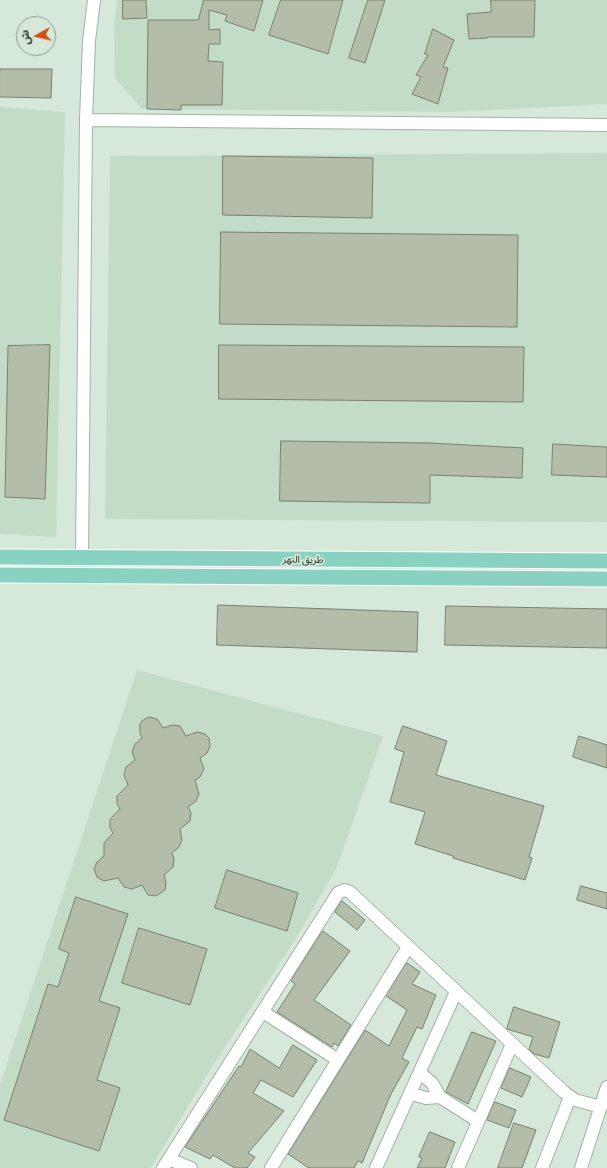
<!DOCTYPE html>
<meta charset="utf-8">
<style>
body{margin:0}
#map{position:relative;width:607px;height:1168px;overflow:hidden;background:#d5e8d9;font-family:Manrope,"Noto Sans Arabic",sans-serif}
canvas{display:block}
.north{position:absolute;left:16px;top:16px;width:40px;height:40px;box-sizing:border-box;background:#d5e8d9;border:1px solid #909e93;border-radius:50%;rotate:262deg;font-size:11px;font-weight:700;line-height:16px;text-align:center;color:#282f29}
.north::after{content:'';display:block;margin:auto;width:14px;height:18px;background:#d24c15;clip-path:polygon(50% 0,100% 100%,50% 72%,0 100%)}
</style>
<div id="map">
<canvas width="607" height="1168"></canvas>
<div class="north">ش</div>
</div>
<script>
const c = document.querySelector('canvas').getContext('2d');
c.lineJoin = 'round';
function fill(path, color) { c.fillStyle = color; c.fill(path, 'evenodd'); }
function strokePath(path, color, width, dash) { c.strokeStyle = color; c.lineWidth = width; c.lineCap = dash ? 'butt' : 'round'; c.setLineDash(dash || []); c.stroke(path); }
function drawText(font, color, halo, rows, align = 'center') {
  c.font = font + ' Manrope,"Noto Sans Arabic",sans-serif'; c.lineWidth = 3.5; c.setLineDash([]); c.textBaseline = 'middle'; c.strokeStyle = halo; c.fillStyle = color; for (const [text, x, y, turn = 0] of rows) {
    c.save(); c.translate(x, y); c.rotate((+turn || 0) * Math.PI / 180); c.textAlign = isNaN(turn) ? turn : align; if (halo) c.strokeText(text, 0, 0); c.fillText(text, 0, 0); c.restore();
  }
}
fill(new Path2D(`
 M 117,0 L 607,0 L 607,104 L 452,112 L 142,109 L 115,78 L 114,31 Z
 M 0,107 L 65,112 L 56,537 L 0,534 Z
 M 607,153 L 607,522 L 105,519 L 110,156 Z
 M 137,670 L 383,736 L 337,867 L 295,940 L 210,1070 L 151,1168 L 0,1168 L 0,1085 Z`), '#c3dcc8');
const building = new Path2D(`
 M 123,0 L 146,0 L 147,18 L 123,19 Z
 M 204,0 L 263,0 L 254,31 L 225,21 L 227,15 L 209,10 L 209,30 L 220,29 L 220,44 L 209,44 L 208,61 L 223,62 L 222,105 L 181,105 L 181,110 L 147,109 L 148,20 L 198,20 Z
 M 281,0 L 343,0 L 328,54 L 269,35 Z
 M 368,0 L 385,0 L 365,63 L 349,58 Z
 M 491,0 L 535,0 L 534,37 L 487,37 L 487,38 L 469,39 L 467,14 L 491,12 Z
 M 433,29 L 454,40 L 443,67 L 448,68 L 438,104 L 412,94 L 421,77 L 416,75 L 428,55 L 425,54 Z
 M 0,69 L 52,69 L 51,98 L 0,97 Z
 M 223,156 L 373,158 L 372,218 L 223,215 Z
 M 221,232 L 518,235 L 517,327 L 220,324 Z
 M 50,345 L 45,499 L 5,497 L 8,346 Z
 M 219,345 L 524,347 L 523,402 L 219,399 Z
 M 281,441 L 430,443 L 523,448 L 522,478 L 430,475 L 430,503 L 280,501 Z
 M 553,444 L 607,447 L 607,477 L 552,475 Z
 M 218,605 L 418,612 L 417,652 L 217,645 Z
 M 446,606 L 607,609 L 607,648 L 445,645 Z
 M 149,717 L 157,719 L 163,728 L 172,725 L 180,726 L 186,736 L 197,732 L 205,734 L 209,738 L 210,746 L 207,753 L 200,758 L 204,769 L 200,777 L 195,780 L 199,794 L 196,801 L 188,807 L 191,813 L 190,821 L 180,829 L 182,840 L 179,847 L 172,853 L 174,859 L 173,867 L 164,875 L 166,882 L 165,890 L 156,896 L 148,895 L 142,885 L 132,889 L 124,887 L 118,878 L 104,881 L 97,877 L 94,869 L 97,862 L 104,856 L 104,843 L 113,833 L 110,828 L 110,819 L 120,809 L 117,804 L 117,796 L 128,785 L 124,775 L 126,767 L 135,760 L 132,752 L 135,744 L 142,738 L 140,733 L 140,724 L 142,721 Z
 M 403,726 L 447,741 L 436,775 L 544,806 L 529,857 L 532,858 L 525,880 L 453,858 L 453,856 L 415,844 L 425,812 L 390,802 L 404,752 L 395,749 Z
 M 579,736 L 607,745 L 607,768 L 573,757 Z
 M 227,870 L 298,893 L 287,931 L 215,908 Z
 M 581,886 L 607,893 L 607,909 L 577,900 Z
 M 76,897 L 128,914 L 99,1001 L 120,1008 L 97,1080 L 120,1088 L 99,1151 L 4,1120 L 48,984 L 58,987 L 69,953 L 59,949 Z
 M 342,901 L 365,920 L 357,930 L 335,912 Z
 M 139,928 L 207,949 L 190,1005 L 122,983 Z
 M 323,931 L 350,951 L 314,1000 L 351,1025 L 338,1046 L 334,1043 L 332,1047 L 277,1012 L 295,984 L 291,981 Z
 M 407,963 L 420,972 L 412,984 L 436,995 L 422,1029 L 417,1027 L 402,1058 L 409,1062 L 391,1094 L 362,1163 L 358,1161 L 354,1168 L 309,1168 L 288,1154 L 365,1030 L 389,1046 L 407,1010 L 386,996 Z
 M 514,1007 L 560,1022 L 549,1058 L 534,1054 L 529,1049 L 533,1037 L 507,1029 Z
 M 472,1032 L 496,1041 L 468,1104 L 446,1092 Z
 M 293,1045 L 317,1060 L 293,1097 L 261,1080 L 253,1093 L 284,1111 L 248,1153 L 255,1157 L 247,1168 L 235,1168 L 213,1155 L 210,1159 L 185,1147 L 239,1066 L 241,1067 L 250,1049 L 279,1068 Z
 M 510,1068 L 531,1077 L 522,1097 L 501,1088 Z
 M 495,1102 L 516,1110 L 509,1128 L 487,1120 Z
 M 514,1123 L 536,1130 L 522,1168 L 498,1168 Z
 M 430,1132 L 455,1142 L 445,1168 L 417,1168 L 422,1158 L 419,1157 Z`);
fill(building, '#b3bdaa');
strokePath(building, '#78816f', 1);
const minor = new Path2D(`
 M 86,120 L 607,125
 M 82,558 L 86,120 L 89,41 L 94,0
 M 263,1012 L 338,1060
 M 420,1073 L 432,1083 L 440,1097 L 478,1121
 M 411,1094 L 426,1098 L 440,1097
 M 169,1159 L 191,1168
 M 163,1168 L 338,893 L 344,890 L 350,892 L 564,1092 L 575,1100 L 601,1107
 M 271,1168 L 408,947
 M 376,1168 L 456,992
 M 458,1168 L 512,1044
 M 542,1168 L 570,1097
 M 581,1168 L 607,1087`);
const major = new Path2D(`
 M 0,557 L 607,561
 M 0,575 L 607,579`);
strokePath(minor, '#a1b3a5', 14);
strokePath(major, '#fff', 17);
strokePath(minor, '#fff', 12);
strokePath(major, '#89d1c1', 15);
drawText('10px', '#282f29', '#d5e8d9', [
 ["طريق النهر",303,560,1]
]);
</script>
